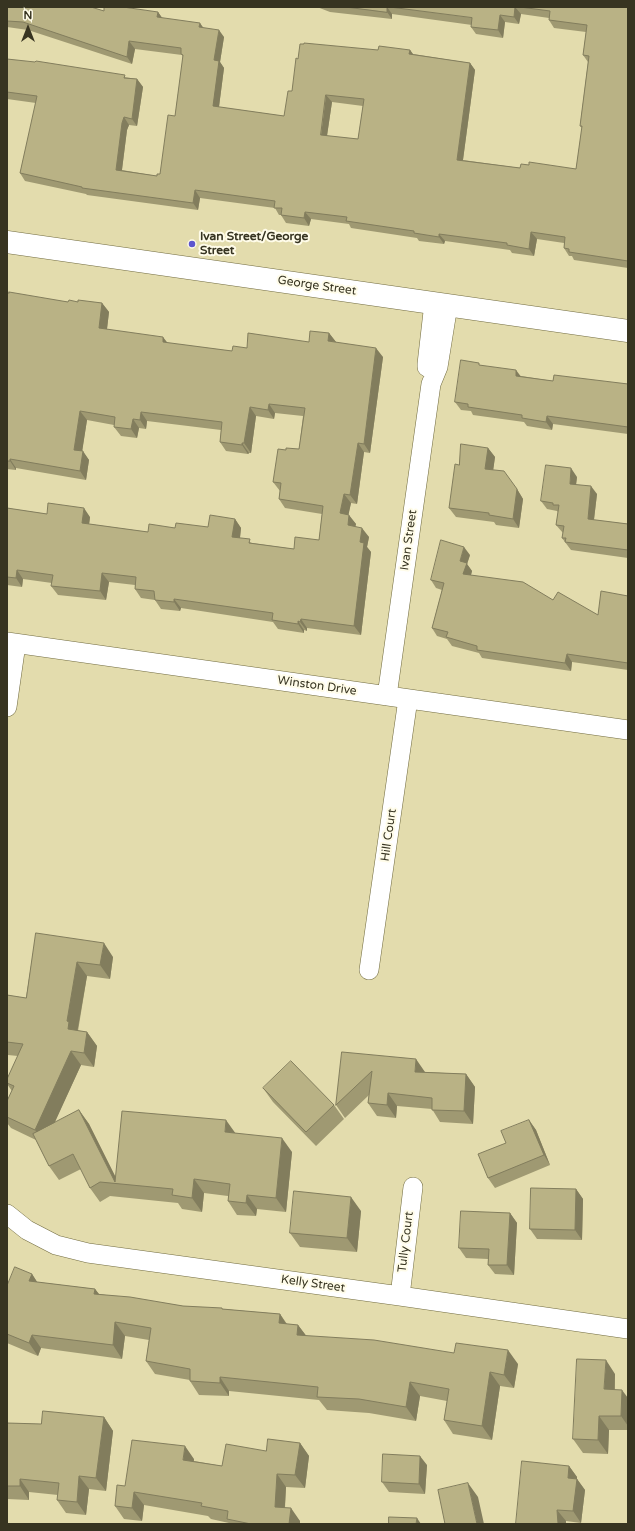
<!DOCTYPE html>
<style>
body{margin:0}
#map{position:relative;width:635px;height:1531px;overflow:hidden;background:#e3dcad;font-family:"Varela Round",sans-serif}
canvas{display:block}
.frame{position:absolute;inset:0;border:8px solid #373421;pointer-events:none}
.north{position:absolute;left:8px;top:8px;width:40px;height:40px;-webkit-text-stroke:3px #fffce9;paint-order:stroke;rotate:0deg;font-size:11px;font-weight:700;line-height:16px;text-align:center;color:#373421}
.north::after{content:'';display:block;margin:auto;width:14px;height:18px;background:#373421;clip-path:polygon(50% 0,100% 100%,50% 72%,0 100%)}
</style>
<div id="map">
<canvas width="635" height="1531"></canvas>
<div class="frame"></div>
<div class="north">N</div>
</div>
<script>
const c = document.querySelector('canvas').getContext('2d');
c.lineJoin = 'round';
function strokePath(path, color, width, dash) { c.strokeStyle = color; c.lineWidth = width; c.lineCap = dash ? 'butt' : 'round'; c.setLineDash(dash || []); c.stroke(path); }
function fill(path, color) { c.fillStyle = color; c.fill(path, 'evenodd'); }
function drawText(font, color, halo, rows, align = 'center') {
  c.font = font + ' "Varela Round",sans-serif'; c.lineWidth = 4; c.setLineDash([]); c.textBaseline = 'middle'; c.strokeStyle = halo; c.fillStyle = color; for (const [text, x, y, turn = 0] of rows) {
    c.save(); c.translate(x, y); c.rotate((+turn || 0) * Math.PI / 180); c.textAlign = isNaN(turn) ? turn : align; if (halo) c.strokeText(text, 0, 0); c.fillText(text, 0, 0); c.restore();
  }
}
const minor = new Path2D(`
 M 427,367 L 427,364 L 434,303
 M 7,642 L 628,730
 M 387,696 L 431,384 L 438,367 L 448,305
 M 7,707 L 16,644
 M 369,970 L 408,699
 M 7,1214 L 27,1230 L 56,1245 L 88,1253 L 400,1296 L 628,1329
 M 400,1296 L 413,1187`);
const secondary = new Path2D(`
 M 7,242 L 628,331`);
strokePath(minor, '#726c41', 20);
strokePath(secondary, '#726c41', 23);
strokePath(minor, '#fff', 19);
strokePath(secondary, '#fff', 22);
fill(new Path2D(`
 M 7,7 L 104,11 L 158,12 L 162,18 L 203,28 L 224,37 L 220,62 L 224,68 L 219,107 L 284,116 L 292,91 L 298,59 L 378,50 L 410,50 L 413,54 L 470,63 L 475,70 L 463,160 L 520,168 L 529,165 L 576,169 L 582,128 L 580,126 L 588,62 L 583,55 L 586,32 L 554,28 L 549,20 L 549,18 L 521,14 L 519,24 L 505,22 L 503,38 L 476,34 L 471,27 L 472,25 L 392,14 L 392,19 L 330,12 L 317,7 L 628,7 L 628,268 L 574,260 L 572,256 L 569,256 L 564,248 L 564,243 L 537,239 L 534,256 L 512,253 L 510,250 L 445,241 L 444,244 L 419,241 L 417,238 L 351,228 L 349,224 L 311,219 L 309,226 L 286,223 L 281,215 L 279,215 L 275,208 L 200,198 L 198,210 L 87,195 L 86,194 L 25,181 L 20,173 L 36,103 L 7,99 L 7,59 L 137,79 L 143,87 L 137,126 L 129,125 L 127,130 L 122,170 L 157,176 L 160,174 L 175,116 L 183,57 L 182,55 L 135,49 L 132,64 L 28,30 L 7,27 ZM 332,102 L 363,106 L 358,139 L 327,136 Z
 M 7,293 L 68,302 L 78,302 L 102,303 L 109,312 L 107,329 L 168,343 L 232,351 L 247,348 L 309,342 L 329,333 L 336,342 L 383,357 L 370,453 L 364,452 L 357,504 L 351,503 L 348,515 L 356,524 L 355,526 L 369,537 L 367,547 L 371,552 L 361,635 L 307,628 L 307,631 L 304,630 L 304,633 L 278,629 L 273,622 L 181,608 L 180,611 L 161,609 L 155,600 L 141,598 L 135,589 L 135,585 L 109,582 L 106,600 L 58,595 L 51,586 L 52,583 L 23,579 L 22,587 L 7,585 L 7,508 L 47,514 L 90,517 L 89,524 L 148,532 L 175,528 L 208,527 L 235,519 L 241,528 L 240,538 L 252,543 L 294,549 L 319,540 L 322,514 L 285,508 L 279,499 L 280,491 L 273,482 L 286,450 L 299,449 L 303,416 L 275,413 L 274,419 L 256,416 L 251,453 L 249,453 L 248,454 L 226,451 L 220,442 L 221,430 L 147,421 L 146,429 L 139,428 L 137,438 L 121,436 L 114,427 L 114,425 L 87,420 L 82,451 L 89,460 L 86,480 L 16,468 L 16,470 L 7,469 Z
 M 480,365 L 521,376 L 553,381 L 628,384 L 628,434 L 553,424 L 552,430 L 527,426 L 524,422 L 473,415 L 471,411 L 461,410 L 455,402 Z
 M 488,448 L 495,457 L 493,470 L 517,489 L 523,499 L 519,528 L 496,525 L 494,522 L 456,517 L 449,508 L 459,465 Z
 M 577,477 L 576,485 L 597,494 L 594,520 L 628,524 L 628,558 L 571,550 L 562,538 L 563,533 L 556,525 L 558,512 L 557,511 L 547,509 L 541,501 Z
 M 470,555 L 467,564 L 472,571 L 471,575 L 553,600 L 598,615 L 628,596 L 628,670 L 572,662 L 571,671 L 482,658 L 479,653 L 452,646 L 447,639 L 437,636 L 432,628 L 442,590 L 436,588 L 431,580 Z
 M 36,933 L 113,957 L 110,979 L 87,976 L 78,1031 L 87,1032 L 97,1046 L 94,1067 L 81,1065 L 54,1123 L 79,1110 L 89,1124 L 116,1178 L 236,1133 L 292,1152 L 286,1212 L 257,1209 L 256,1216 L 237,1215 L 228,1201 L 228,1196 L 204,1193 L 202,1212 L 182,1209 L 178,1203 L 110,1196 L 100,1202 L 90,1188 L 81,1169 L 59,1180 L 49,1166 L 36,1140 L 11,1128 L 7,1123 L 7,1101 L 12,1091 L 7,1084 L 7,1079 L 18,1056 L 8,1055 L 7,1054 L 7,995 L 26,998 Z
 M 342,1052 L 425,1072 L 466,1074 L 475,1087 L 473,1124 L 440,1122 L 432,1109 L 397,1106 L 396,1118 L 377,1116 L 368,1103 L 369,1095 L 345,1118 L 336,1105 Z
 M 263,1088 L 334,1105 L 344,1119 L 316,1146 L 273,1102 Z
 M 529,1120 L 536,1130 L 550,1165 L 495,1188 L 488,1178 L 506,1143 Z
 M 576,1189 L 583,1199 L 582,1240 L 537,1239 L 530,1229 Z
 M 361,1211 L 357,1252 L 300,1247 L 290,1233 Z
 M 510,1213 L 517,1223 L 514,1275 L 495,1274 L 488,1265 L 488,1259 L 466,1258 L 459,1248 Z
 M 32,1274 L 37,1282 L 95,1289 L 99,1294 L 183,1306 L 223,1309 L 280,1314 L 287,1324 L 298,1325 L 306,1336 L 518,1364 L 514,1388 L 500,1386 L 492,1440 L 453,1434 L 444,1420 L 447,1401 L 420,1396 L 416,1421 L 369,1413 L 327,1410 L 319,1400 L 229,1391 L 229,1396 L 199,1395 L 190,1381 L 190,1380 L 155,1374 L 146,1361 L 149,1340 L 125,1336 L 122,1359 L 41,1348 L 38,1356 L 7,1343 L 7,1286 Z
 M 615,1374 L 615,1390 L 628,1398 L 628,1430 L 609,1430 L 608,1454 L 583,1453 L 573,1439 Z
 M 104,1417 L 113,1431 L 106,1491 L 89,1489 L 86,1515 L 66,1513 L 57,1500 L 58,1495 L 29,1492 L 29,1500 L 7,1499 L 7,1423 L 41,1424 Z
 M 300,1443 L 309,1456 L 305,1488 L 286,1487 L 285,1508 L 300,1521 L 300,1524 L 230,1524 L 229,1523 L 211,1519 L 208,1516 L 144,1505 L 142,1521 L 124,1519 L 115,1506 L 125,1486 L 194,1459 L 194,1461 L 222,1466 L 266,1451 Z
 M 427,1465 L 425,1494 L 389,1492 L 382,1482 Z
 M 569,1466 L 577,1477 L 577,1479 L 585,1490 L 581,1523 L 566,1521 L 516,1524 Z`), '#9f9972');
fill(new Path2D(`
 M 387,7 L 392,14 L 392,19 L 387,12 Z
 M 515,7 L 521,14 L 519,24 L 514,17 Z
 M 158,12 L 163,19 L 157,17 Z
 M 500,15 L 505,22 L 503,38 L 498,30 Z
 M 200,23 L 205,30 L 199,27 Z
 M 219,30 L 224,37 L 220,62 L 224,68 L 218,114 L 213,106 L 214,60 Z
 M 129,41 L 135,49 L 132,64 L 127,57 Z
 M 410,50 L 415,57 L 409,54 Z
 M 470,63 L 475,70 L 462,167 L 457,160 Z
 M 137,79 L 143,87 L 137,126 L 132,119 Z
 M 326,95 L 332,102 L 326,142 L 321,135 Z
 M 124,117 L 129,125 L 127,130 L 121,177 L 116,170 L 122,123 Z
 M 195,190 L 200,198 L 198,210 L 193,203 Z
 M 305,212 L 311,219 L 309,226 L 304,218 Z
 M 531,232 L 537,239 L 534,256 L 529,249 Z
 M 439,234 L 445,241 L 444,244 L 439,237 Z
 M 102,303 L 109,312 L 106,337 L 99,328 Z
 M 329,333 L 336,342 L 328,341 Z
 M 163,337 L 170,346 L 163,342 Z
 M 376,348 L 383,357 L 370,453 L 364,444 Z
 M 516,370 L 522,378 L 516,376 Z
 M 269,404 L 275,413 L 274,419 L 268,410 Z
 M 250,407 L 256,416 L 251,453 L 244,443 Z
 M 80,411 L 87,420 L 81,459 L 74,450 Z
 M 141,412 L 147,421 L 146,429 L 140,420 Z
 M 547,416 L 553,424 L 552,430 L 546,422 Z
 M 133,419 L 139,428 L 137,438 L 131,429 Z
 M 242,443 L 249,453 L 248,454 L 242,445 Z
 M 358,443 L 364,452 L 357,504 L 350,495 Z
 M 488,448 L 495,457 L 492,479 L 485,469 Z
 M 83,451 L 89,460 L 86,480 L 80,471 Z
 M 10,459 L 16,468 L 16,470 L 10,461 Z
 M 571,468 L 577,477 L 575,492 L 570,484 Z
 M 591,486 L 597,494 L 593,527 L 588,519 Z
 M 517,489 L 523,499 L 519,528 L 513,519 Z
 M 344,494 L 351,503 L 347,522 L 340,513 Z
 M 84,508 L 90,517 L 88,533 L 82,523 Z
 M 349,515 L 356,524 L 354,534 L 348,525 Z
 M 235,519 L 241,528 L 239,546 L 232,537 Z
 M 362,528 L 369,537 L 367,547 L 371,552 L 361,635 L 354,626 L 360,542 Z
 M 464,547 L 470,555 L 467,564 L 472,571 L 469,582 L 463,574 L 460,561 Z
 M 17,570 L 23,579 L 22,587 L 16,578 Z
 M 102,573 L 109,582 L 106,600 L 100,591 Z
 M 174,599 L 181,608 L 180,611 L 174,602 Z
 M 301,619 L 307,628 L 307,631 L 300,622 Z
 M 298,621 L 304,630 L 304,633 L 298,624 Z
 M 567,654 L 572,662 L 571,671 L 565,663 Z
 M 104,943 L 113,957 L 110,979 L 100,965 Z
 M 77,962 L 87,976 L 77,1033 L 68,1029 L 67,1021 Z
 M 87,1032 L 97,1046 L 94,1067 L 84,1053 Z
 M 71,1051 L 81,1065 L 45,1144 L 35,1130 Z
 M 416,1059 L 425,1072 L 415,1072 Z
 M 466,1074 L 475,1087 L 473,1124 L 464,1111 Z
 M 388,1093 L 397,1106 L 396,1118 L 387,1105 Z
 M 79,1110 L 89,1124 L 119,1184 L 115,1182 Z
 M 226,1120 L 236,1134 L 225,1132 Z
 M 529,1120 L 536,1130 L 550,1165 L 544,1155 Z
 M 282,1138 L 292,1152 L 286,1212 L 276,1198 Z
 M 194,1179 L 204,1193 L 202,1212 L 192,1198 Z
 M 576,1189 L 583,1199 L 582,1240 L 575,1230 Z
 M 247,1195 L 257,1209 L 256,1216 L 246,1203 Z
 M 351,1197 L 361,1211 L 357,1252 L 347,1238 Z
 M 510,1213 L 517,1223 L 514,1275 L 507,1265 Z
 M 32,1274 L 41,1288 L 29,1281 Z
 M 95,1289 L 105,1302 L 94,1294 Z
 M 280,1314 L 289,1328 L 279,1323 Z
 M 115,1322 L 125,1336 L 122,1359 L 113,1345 Z
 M 298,1325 L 308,1338 L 297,1335 Z
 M 32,1335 L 41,1348 L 38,1356 L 29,1343 Z
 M 508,1350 L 518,1364 L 514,1388 L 504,1375 Z
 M 606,1360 L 615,1374 L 614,1403 L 604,1389 Z
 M 490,1372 L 500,1386 L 492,1440 L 482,1426 Z
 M 220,1377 L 229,1391 L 229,1396 L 220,1383 Z
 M 410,1382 L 420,1396 L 416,1421 L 406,1407 Z
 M 622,1390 L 628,1398 L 628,1426 L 621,1416 Z
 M 599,1416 L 609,1430 L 608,1454 L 598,1440 Z
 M 104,1417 L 113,1431 L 106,1491 L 96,1478 Z
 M 300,1443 L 309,1456 L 305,1488 L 295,1475 Z
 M 185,1446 L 194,1459 L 192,1473 L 183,1460 Z
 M 420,1456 L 427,1465 L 425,1494 L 419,1484 Z
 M 569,1466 L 577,1477 L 577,1479 L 585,1490 L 581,1523 L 573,1511 L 568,1478 Z
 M 277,1474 L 286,1487 L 284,1520 L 275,1507 Z
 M 79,1476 L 89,1489 L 86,1515 L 77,1502 Z
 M 20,1479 L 29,1492 L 29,1500 L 20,1486 Z
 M 468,1483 L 478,1497 L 484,1524 L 477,1524 Z
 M 134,1492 L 144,1505 L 142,1521 L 132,1508 Z
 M 291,1508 L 300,1521 L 300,1524 L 289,1524 Z
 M 557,1510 L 566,1521 L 566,1524 L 558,1524 Z
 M 417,1518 L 421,1524 L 416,1524 Z`), '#827d5d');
const building = new Path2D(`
 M 7,7 L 91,7 L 104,11 L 104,7 L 123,7 L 158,12 L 157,17 L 200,23 L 199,27 L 219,30 L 214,60 L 219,61 L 213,106 L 284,116 L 288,91 L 292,91 L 296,58 L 298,59 L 300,44 L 304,44 L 304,43 L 378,50 L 379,46 L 410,50 L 409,54 L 470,63 L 457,160 L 520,168 L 521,164 L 529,165 L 529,162 L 576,169 L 582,126 L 580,126 L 589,56 L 583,55 L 587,25 L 549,20 L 550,11 L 520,7 L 628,7 L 628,261 L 569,252 L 569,249 L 564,248 L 565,237 L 531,232 L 529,249 L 507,245 L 507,243 L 439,234 L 439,237 L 414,233 L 414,231 L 346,221 L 347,217 L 305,212 L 304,218 L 281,215 L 282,208 L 274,208 L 275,201 L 195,190 L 193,203 L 82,188 L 82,187 L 20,173 L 37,96 L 7,92 L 7,59 L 35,62 L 36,61 L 125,75 L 124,78 L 137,79 L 132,119 L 124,117 L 122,123 L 116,170 L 157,176 L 157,174 L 160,174 L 168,115 L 175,116 L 183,55 L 181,54 L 181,48 L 129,41 L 127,57 L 23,22 L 7,21 ZM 326,95 L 364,99 L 358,139 L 321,135 Z
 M 346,7 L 387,7 L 387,12 Z
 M 390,7 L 515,7 L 514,17 L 500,15 L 498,30 L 471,27 L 472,18 Z
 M 9,292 L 68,302 L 69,300 L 78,302 L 78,300 L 102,303 L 99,328 L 163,337 L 163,342 L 232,351 L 233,346 L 247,348 L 248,333 L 309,342 L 310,331 L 329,333 L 328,341 L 376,348 L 364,444 L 358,443 L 350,495 L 344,494 L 340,513 L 349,515 L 348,525 L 362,528 L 360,542 L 364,543 L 354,626 L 301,619 L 300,622 L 298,621 L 298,624 L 272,620 L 273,613 L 174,599 L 174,602 L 155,600 L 154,591 L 135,589 L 136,577 L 102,573 L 100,591 L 51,586 L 53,575 L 17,570 L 16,578 L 7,577 L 7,508 L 47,514 L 48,503 L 84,508 L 82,523 L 148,532 L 149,524 L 175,528 L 176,523 L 208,527 L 210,515 L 235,519 L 232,537 L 250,539 L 249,543 L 294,549 L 295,537 L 319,540 L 323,506 L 279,499 L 281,483 L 273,482 L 278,449 L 286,450 L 286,448 L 299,449 L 305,408 L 269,404 L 268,410 L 250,407 L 244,443 L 242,443 L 242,445 L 220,442 L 222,422 L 141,412 L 140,420 L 133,419 L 131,429 L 114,427 L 115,417 L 80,411 L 74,450 L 83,451 L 80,471 L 10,459 L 10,461 L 7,461 L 7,293 L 9,293 Z
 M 461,360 L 479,363 L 479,365 L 516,370 L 516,376 L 553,381 L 554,375 L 628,384 L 628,427 L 547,416 L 546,422 L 522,418 L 522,415 L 468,407 L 468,404 L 455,402 Z
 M 461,444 L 488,448 L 485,469 L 504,471 L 517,489 L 513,519 L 489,515 L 489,513 L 449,508 L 455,464 L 459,465 Z
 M 546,465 L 571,468 L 570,484 L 591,486 L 588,519 L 628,524 L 628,550 L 565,542 L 566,538 L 562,538 L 564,526 L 556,525 L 559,505 L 553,505 L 553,503 L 541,501 Z
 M 441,540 L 464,547 L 460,561 L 467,563 L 463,574 L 523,582 L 553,600 L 558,592 L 598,615 L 601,591 L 628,596 L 628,663 L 567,654 L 565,663 L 477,650 L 477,646 L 446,637 L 448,632 L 432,628 L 444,583 L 431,580 Z
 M 36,933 L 104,943 L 100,965 L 77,962 L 67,1021 L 69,1022 L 68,1029 L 87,1032 L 84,1053 L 71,1051 L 35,1130 L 7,1117 L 7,1101 L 14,1086 L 7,1083 L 7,1079 L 23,1044 L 7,1042 L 7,995 L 26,998 Z
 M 342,1052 L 416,1059 L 415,1072 L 466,1074 L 464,1111 L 432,1110 L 432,1098 L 388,1093 L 387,1105 L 368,1103 L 372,1071 L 336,1105 Z
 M 291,1061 L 334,1105 L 306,1132 L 263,1088 Z
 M 79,1110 L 115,1182 L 122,1111 L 226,1120 L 225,1132 L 282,1138 L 276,1198 L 247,1195 L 246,1203 L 228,1201 L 230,1184 L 194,1179 L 192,1198 L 172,1195 L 173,1189 L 100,1182 L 90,1188 L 73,1154 L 49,1166 L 33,1134 Z
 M 529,1120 L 544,1155 L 488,1178 L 478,1154 L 506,1143 L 501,1131 Z
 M 531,1188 L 576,1189 L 575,1230 L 530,1229 Z
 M 294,1191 L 351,1197 L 347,1238 L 290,1233 Z
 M 461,1211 L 510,1213 L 507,1265 L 488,1265 L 489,1249 L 459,1248 Z
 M 15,1267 L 32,1274 L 29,1281 L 95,1289 L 94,1294 L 130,1297 L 183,1306 L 222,1308 L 222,1309 L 280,1314 L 279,1323 L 298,1325 L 297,1335 L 374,1340 L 454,1353 L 456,1343 L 508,1350 L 504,1375 L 490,1372 L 482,1426 L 444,1420 L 449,1389 L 410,1382 L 406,1407 L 359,1399 L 317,1397 L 318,1387 L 220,1377 L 220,1383 L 190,1381 L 190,1369 L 146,1361 L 151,1328 L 115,1322 L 113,1345 L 32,1335 L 29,1343 L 7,1334 L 7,1286 Z
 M 577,1359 L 606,1360 L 604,1389 L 622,1390 L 621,1416 L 599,1416 L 598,1440 L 573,1439 Z
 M 43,1411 L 104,1417 L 96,1478 L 79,1476 L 77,1502 L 57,1500 L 59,1483 L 20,1479 L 20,1486 L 7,1486 L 7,1423 L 41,1424 Z
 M 268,1439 L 300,1443 L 295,1475 L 277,1474 L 275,1507 L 291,1508 L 289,1524 L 251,1524 L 227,1519 L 228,1511 L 201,1506 L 202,1503 L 134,1492 L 132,1508 L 115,1506 L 117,1485 L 125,1486 L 132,1440 L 185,1446 L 183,1460 L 222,1466 L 226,1444 L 266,1451 Z
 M 383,1454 L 420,1456 L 419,1484 L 382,1482 Z
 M 522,1461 L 569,1466 L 568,1478 L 577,1479 L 573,1511 L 557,1510 L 558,1524 L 516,1524 Z
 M 468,1483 L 477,1524 L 445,1524 L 438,1490 Z
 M 389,1517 L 417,1518 L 416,1524 L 389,1524 Z`);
fill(building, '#b9b285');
strokePath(building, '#827d5d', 1);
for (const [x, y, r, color] of [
 [192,244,4,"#5d55ce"]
]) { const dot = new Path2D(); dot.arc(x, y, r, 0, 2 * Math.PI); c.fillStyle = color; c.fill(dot); strokePath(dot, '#fffce9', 1.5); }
drawText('bold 12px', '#373421', '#fffce9', [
 ["Ivan Street/George",200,237],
 ["Street",200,251]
], 'left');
drawText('12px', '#373421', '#fffce9', [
 ["George Street",317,286,8],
 ["Ivan Street",409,540,-82],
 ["Winston Drive",317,686,8],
 ["Hill Court",389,835,-82],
 ["Tully Court",406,1242,-83],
 ["Kelly Street",313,1284,8]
]);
</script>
